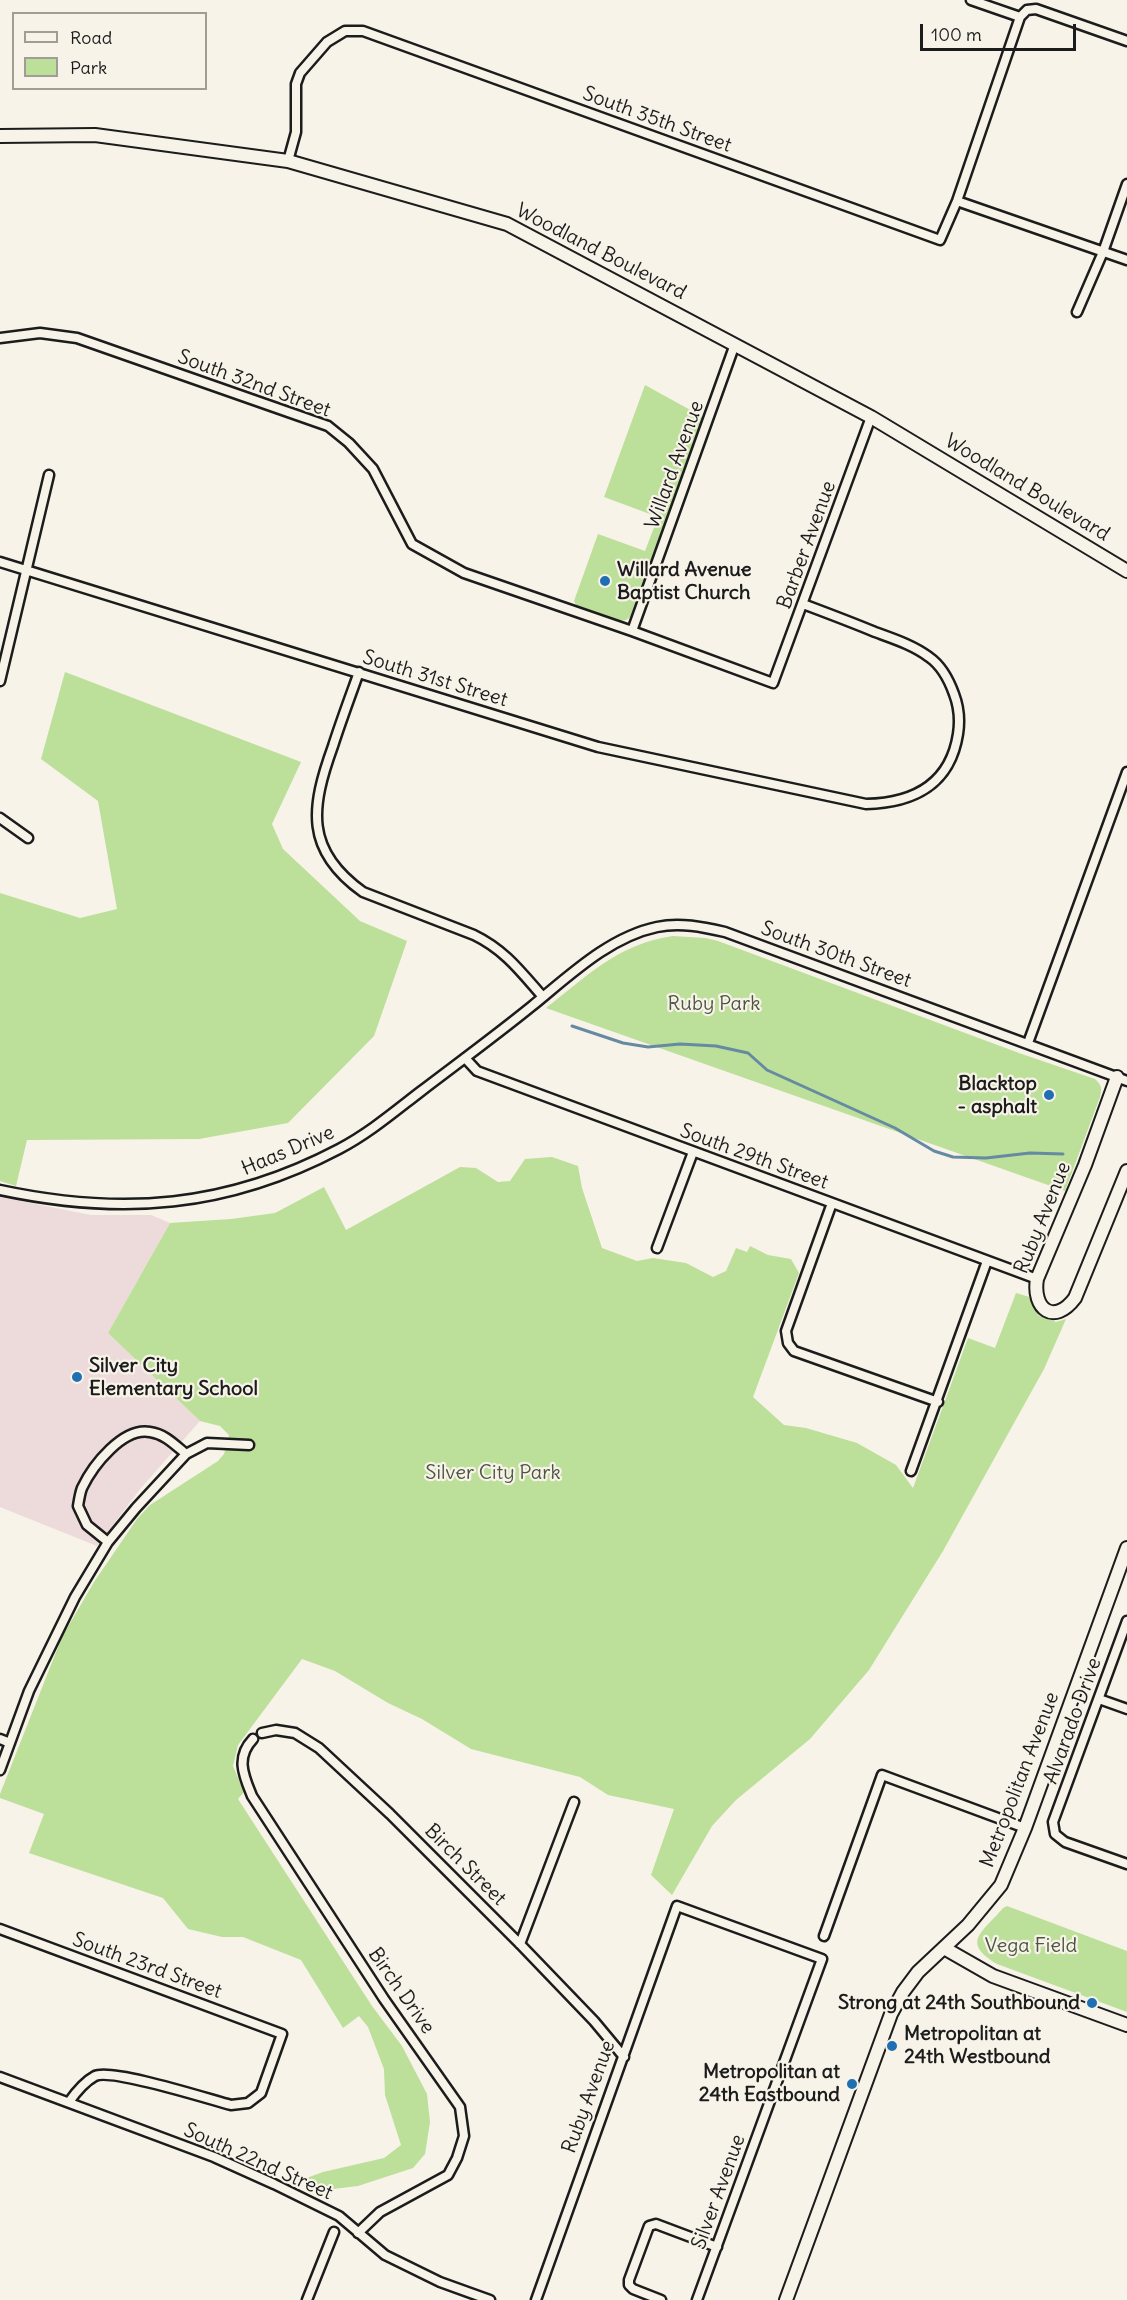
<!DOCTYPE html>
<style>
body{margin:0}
#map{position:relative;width:1127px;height:2300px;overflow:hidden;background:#f7f3e8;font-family:Delius,sans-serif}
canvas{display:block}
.legend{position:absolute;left:12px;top:12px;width:195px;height:78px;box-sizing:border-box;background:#f7f3e8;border:2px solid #9f9d96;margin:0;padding:8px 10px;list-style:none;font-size:18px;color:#1c1c1c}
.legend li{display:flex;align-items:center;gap:12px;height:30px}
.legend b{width:30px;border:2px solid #9f9d96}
.scale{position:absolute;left:920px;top:24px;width:156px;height:27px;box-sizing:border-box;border:3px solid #1c1c1c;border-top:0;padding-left:8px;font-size:18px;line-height:21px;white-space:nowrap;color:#1c1c1c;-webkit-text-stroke:4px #f7f3e8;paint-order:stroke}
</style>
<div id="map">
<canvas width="1127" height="2300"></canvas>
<ul class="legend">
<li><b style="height:8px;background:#f7f3e8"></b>Road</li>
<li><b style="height:16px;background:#bcdf9a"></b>Park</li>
</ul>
<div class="scale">100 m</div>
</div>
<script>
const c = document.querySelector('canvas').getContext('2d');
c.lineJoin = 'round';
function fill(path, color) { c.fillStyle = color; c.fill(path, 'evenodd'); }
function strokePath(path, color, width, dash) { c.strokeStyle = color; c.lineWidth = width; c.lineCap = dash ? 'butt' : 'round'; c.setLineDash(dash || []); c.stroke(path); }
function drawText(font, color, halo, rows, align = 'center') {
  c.font = font + ' Delius,sans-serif'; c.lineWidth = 4.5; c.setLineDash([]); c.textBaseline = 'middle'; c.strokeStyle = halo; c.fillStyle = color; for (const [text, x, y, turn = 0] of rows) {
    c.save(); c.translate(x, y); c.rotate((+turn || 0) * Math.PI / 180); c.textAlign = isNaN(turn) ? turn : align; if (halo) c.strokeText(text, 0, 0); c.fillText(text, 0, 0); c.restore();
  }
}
fill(new Path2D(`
 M 0,1197 L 91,1215 L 151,1215 L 170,1223 L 108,1333 L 200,1421 L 141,1488 L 97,1546 L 0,1507 Z`), '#eddada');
fill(new Path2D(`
 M 645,385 L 703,417 L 630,617 L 626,620 L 620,621 L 576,605 L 574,601 L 598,534 L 645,551 L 658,517 L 604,497 Z
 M 65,672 L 301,762 L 272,824 L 283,849 L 360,921 L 407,941 L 374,1036 L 288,1123 L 199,1139 L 27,1140 L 16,1186 L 0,1181 L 0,893 L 80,918 L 117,909 L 98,801 L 41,759 Z
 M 673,936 L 706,938 L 718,941 L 1019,1053 L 1095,1079 C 1102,1085 1102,1089 1100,1097 L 1065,1191 L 546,1008 C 587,976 618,944 673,936 Z
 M 552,1157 L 578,1166 L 582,1188 L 602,1248 L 637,1261 L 653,1258 L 686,1263 L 713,1277 L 726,1271 L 736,1248 L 747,1252 L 750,1246 L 768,1255 L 791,1259 L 799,1273 L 753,1397 L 784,1425 L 806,1428 L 857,1443 L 896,1465 L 913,1488 L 968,1338 L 995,1348 L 1016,1293 L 1033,1298 L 1038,1315 L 1056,1322 L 1066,1319 L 1044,1369 L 943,1551 L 869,1670 L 810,1739 L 736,1800 L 712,1826 L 672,1895 L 651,1875 L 674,1809 L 608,1795 L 580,1777 L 471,1749 L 422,1719 L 388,1703 L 335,1671 L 302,1659 L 238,1745 L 233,1766 L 244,1792 L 238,1799 L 372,2006 L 402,2046 L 427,2094 L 430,2122 L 425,2154 L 413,2168 L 358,2186 L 333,2189 L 301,2180 L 323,2172 L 384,2158 L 401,2145 L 385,2095 L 384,2069 L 368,2027 L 359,2016 L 343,2028 L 301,1960 L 243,1937 L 222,1937 L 188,1929 L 163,1898 L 29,1853 L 44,1814 L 0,1798 L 0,1794 L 62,1637 L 94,1582 L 137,1519 L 150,1505 L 218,1461 L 224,1454 L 229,1435 L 220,1426 L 200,1421 L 108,1333 L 170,1223 L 231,1219 L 275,1213 L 324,1187 L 346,1230 L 460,1167 L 476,1168 L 498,1182 L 510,1181 L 525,1159 Z
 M 1007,1906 L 1127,1951 L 1127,2012 L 997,1964 C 960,1942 983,1932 1003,1908 Z`), '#bcdf9a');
strokePath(new Path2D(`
 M 572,1026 L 623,1043 L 648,1047 L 680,1044 L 716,1046 L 748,1053 L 767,1070 L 895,1128 L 934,1151 L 953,1157 L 986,1158 L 1030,1153 L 1063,1154`), '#668aa1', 3);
const street = new Path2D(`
 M 971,0 L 1020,17
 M 288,161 L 296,132 L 296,84 L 300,73 L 327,42 L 345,31 L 363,31 L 940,240 L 957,201 L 1020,17 L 1027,10 L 1036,9 L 1127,41
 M 957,201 L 1127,260
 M 1077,312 L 1103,252 L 1127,184
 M 0,338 L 40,333 L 77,338 L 328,426 L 349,443 L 373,469 L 412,544 L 464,573 L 632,631 L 773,683 L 871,417
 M 0,562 L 598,747 L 866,804 C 913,803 950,785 958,734 C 960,721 959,707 954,694 C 949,680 942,666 929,657 C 913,645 894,639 875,632 C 851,622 827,613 803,604
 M 632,631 L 735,344
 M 359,672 C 350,697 341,721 333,746 C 311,807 304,850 363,892 L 474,935 C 505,950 521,972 543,997
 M 0,681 L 49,475
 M 0,818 L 28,838
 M 1028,1043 L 1127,772
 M 465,1058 L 477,1071 L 1037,1279
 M 0,1190 C 122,1216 227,1208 339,1149 C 368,1134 394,1112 420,1092 C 458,1063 495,1036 532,1006 C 569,976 609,937 657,927 C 680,922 703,927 725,932 L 1127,1081
 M 832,1203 L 786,1331 L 788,1343 L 794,1351 L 938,1402
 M 657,1248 L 693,1152
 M 911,1471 L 987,1261
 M 108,1542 L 87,1525 L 78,1506 C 79,1500 80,1493 82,1488 C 93,1465 123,1427 150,1432 C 165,1434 175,1445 186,1454
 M 1127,1621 L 1053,1822 L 1055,1834 L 1065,1842 L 1127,1864
 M 1099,1699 L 1127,1709
 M 262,1733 L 276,1730 L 295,1733 L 319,1748 L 390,1814 L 520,1944 L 594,2021 L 624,2057
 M 0,1739 L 10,1743
 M 253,1739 C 235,1758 244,1776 252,1796 L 384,1999 L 460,2107 L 464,2136 L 457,2158 L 448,2175 L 380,2212 L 358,2233
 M 0,1770 L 29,1691 L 75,1597 L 108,1542 L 136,1508 L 186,1454 L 207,1443 L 249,1445
 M 0,1929 L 282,2034 L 261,2093 L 248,2103 L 231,2105 C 208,2099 112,2068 95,2076 C 84,2082 76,2092 69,2102
 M 824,1936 L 882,1775 L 1025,1828
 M 520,1944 L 574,1802
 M 0,2077 L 214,2157 L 274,2184 L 339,2216 L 385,2255 L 440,2282 L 490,2300
 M 307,2300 L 334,2232
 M 536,2300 L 677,1906 L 822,1959 L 697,2300
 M 661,2300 L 633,2289 L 629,2285 L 629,2280 L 649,2226 L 656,2224 L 717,2247`);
const secondary = new Path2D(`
 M 0,136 L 95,135 L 288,161 L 507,224 L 871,417 L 1127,571
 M 1117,1077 L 1085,1165 L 1037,1279 C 1032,1309 1054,1326 1075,1298 L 1127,1171
 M 944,1948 L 993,1976 L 1127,2025
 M 786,2300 L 891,2014 L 903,1992 L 918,1972 L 968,1925 L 1001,1885 L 1025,1828 L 1127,1548`);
strokePath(street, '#1c1c1c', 13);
strokePath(secondary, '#1c1c1c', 16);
strokePath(street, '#f7f3e8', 8);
strokePath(secondary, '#f7f3e8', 12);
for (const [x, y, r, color] of [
 [605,581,6,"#1f6fb2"],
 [1049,1095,6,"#1f6fb2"],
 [77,1377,6,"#1f6fb2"],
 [1092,2003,6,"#1f6fb2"],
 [892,2046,6,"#1f6fb2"],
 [852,2084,6,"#1f6fb2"]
]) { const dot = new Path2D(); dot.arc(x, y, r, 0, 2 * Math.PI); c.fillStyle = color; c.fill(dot); strokePath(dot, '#f7f3e8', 2); }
drawText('20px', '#1c1c1c', '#f7f3e8', [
 ["South 35th Street",657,120,20],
 ["Woodland Boulevard",601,252,27],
 ["South 32nd Street",254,384,20],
 ["Willard Avenue",675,465,-70],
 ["Woodland Boulevard",1027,488,31],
 ["Barber Avenue",807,545,-70],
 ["South 31st Street",435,679,17],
 ["South 30th Street",836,955,20],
 ["Haas Drive",288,1151,-23],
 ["South 29th Street",754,1157,20],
 ["Ruby Avenue",1043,1218,-68],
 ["Alvarado Drive",1073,1721,-70],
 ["Metropolitan Avenue",1020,1780,-69],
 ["Birch Street",465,1865,45],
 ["South 23rd Street",147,1966,20],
 ["Birch Drive",401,1991,55],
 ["Ruby Avenue",589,2097,-70],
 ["South 22nd Street",258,2162,24],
 ["Silver Avenue",719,2192,-70]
]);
drawText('bold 20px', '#1c1c1c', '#f7f3e8', [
 ["Willard Avenue",617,570],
 ["Baptist Church",617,593],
 ["Blacktop",1037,1084,"right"],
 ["- asphalt",1037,1107,"right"],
 ["Silver City",89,1366],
 ["Elementary School",89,1389],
 ["Strong at 24th Southbound",1080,2003,"right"],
 ["Metropolitan at",904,2034],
 ["24th Westbound",904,2057],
 ["Metropolitan at",840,2072,"right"],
 ["24th Eastbound",840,2095,"right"]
], 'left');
drawText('20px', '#4c5642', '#f7f3e8', [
 ["Ruby Park",714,1004],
 ["Silver City Park",493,1473],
 ["Vega Field",1031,1946]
]);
</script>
